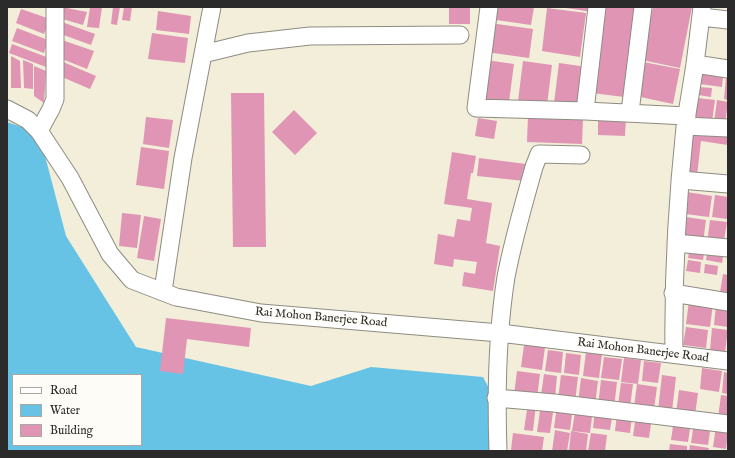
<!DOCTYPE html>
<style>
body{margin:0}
#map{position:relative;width:735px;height:458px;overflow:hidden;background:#f2eed9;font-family:"IM FELL English",serif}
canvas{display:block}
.frame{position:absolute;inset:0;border:8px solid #2b2b2b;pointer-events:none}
.legend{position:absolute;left:12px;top:374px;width:130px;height:72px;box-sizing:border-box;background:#fdfcf7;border:1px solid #a9a8a5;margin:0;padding:5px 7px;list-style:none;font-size:12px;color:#2b2b2b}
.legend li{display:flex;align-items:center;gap:8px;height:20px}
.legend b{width:20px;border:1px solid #a9a8a5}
</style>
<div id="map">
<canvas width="735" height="458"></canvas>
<div class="frame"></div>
<ul class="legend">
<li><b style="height:5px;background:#fff"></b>Road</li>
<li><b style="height:11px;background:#67c3e5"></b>Water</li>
<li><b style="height:11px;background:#e095b5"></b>Building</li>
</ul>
</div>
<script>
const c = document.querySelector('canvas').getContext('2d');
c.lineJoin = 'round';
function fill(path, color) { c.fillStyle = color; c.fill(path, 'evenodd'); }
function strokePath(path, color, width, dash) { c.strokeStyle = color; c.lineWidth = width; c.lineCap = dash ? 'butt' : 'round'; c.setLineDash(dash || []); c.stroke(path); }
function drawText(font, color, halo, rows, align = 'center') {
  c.font = font + ' "IM FELL English",serif'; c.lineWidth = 3.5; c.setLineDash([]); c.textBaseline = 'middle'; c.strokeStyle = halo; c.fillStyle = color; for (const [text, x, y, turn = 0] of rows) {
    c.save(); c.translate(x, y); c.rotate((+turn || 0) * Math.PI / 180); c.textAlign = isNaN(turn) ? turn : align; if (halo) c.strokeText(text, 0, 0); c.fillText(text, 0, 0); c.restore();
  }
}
fill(new Path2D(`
 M 7,122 L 39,133 L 66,236 L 136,347 L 311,386 L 371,367 L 483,377 L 499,407 L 501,451 L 7,451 ZM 13,375 L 141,375 L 141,445 L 13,445 Z`), '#67c3e5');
fill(new Path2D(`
 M 62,7 L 87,12 L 83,25 L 59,18 Z
 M 90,7 L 102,7 L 99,28 L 87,27 Z
 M 113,7 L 120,7 L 117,25 L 111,24 Z
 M 124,7 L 132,7 L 130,21 L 122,20 Z
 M 449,7 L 470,7 L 470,24 L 449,24 Z
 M 491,7 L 534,7 L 531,25 L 489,19 Z
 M 560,7 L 593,7 L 592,12 Z
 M 603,7 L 637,7 L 624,97 L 592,93 Z
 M 653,7 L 692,7 L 680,68 L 642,60 Z
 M 547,8 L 586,13 L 580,57 L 542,51 Z
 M 21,9 L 50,19 L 44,34 L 16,23 Z
 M 158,11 L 191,16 L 189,34 L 156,30 Z
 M 62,22 L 95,34 L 91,45 L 58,33 Z
 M 490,23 L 533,29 L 529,58 L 486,52 Z
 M 17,28 L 48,40 L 44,53 L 12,41 Z
 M 152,33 L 188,38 L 185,63 L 148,59 Z
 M 59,39 L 94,51 L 87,69 L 57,57 Z
 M 12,44 L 49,58 L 46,67 L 9,53 Z
 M 11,56 L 20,61 L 21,88 L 11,88 Z
 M 23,60 L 33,64 L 33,89 L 24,88 Z
 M 486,60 L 514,64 L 509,102 L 481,99 Z
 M 61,61 L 96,76 L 90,89 L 55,74 Z
 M 523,61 L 552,65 L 547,105 L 518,101 Z
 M 643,62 L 680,69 L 673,104 L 636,96 Z
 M 559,63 L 587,67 L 582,107 L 554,103 Z
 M 34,66 L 46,71 L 44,103 L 34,96 Z
 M 702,73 L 723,76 L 722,87 L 700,84 Z
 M 726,78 L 728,78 L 728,100 L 724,99 Z
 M 699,87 L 712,88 L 711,97 L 698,95 Z
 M 231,93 L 264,93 L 266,247 L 233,247 Z
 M 698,98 L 715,100 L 712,122 L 695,120 Z
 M 717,100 L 728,102 L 725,124 L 714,123 Z
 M 294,110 L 317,133 L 295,155 L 272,132 Z
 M 528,116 L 583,118 L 582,144 L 527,142 Z
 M 146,117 L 173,120 L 169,148 L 143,144 Z
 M 598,117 L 626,118 L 625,136 L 598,135 Z
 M 478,118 L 497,121 L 494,139 L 475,136 Z
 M 691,127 L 728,132 L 728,145 L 701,141 L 697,175 L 685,174 Z
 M 141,147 L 169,151 L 164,189 L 136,185 Z
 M 452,152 L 476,156 L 473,173 L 471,173 L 467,199 L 492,203 L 486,243 L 500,246 L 493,291 L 462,286 L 464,272 L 475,274 L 477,262 L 454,259 L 453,267 L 434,264 L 438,234 L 454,237 L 457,219 L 470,221 L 472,208 L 444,204 Z
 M 479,158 L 526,164 L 525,181 L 477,176 Z
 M 687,192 L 712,196 L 709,217 L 685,214 Z
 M 715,195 L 728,197 L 727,219 L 712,217 Z
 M 122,213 L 141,215 L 137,248 L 119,246 Z
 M 144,216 L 161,219 L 154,261 L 137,258 Z
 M 686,217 L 706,220 L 703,243 L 683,241 Z
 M 710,220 L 727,222 L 723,246 L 707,244 Z
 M 690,246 L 705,248 L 703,260 L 688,258 Z
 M 708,247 L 724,250 L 722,263 L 706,260 Z
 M 688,260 L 701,262 L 700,273 L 686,271 Z
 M 705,264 L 718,266 L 717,275 L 704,273 Z
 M 723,274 L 728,275 L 728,299 L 719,298 Z
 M 689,301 L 713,304 L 710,327 L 686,324 Z
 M 716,305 L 728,306 L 728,327 L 714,325 Z
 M 166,318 L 251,328 L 249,347 L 187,339 L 183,374 L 160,371 Z
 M 686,327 L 708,330 L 706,348 L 683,345 Z
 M 712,328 L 728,330 L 725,352 L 710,350 Z
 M 524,345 L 545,347 L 542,370 L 521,367 Z
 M 548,350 L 563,352 L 561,373 L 545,371 Z
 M 586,352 L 602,354 L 599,378 L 583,376 Z
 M 566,353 L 581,355 L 579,375 L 564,373 Z
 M 604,357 L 622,359 L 619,380 L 601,378 Z
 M 624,358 L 641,360 L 638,384 L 621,382 Z
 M 644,361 L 661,363 L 658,383 L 642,381 Z
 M 702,368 L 722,371 L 719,392 L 700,389 Z
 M 517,371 L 540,374 L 537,398 L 514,395 Z
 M 724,372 L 728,373 L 728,394 L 722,393 Z
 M 544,374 L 557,376 L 555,397 L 541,395 Z
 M 561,375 L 578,377 L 575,402 L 558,400 Z
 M 662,375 L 676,377 L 672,411 L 658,410 Z
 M 581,378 L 598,381 L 595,405 L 578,403 Z
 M 601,380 L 617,382 L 614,408 L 598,406 Z
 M 621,383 L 633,384 L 630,407 L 618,405 Z
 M 637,384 L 657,387 L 654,409 L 634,407 Z
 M 679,390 L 698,393 L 695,415 L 676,413 Z
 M 721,395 L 728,396 L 728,419 L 718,418 Z
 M 528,403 L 536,404 L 533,431 L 524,430 Z
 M 541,404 L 554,406 L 550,433 L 537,432 Z
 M 557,405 L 573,407 L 570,430 L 554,428 Z
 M 576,406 L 593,409 L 590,433 L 572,431 Z
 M 595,409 L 613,412 L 610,430 L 593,428 Z
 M 617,414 L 632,417 L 630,433 L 615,431 Z
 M 636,415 L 652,417 L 649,438 L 633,436 Z
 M 674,419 L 691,422 L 688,442 L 671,440 Z
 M 694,422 L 711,425 L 708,445 L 691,443 Z
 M 716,426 L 728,431 L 726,449 L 713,447 Z
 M 555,430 L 570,433 L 567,451 L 552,451 Z
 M 571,431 L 588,434 L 586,451 L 569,451 Z
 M 513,433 L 544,437 L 542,451 L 511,450 Z
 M 591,433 L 607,435 L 605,451 L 588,451 Z
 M 670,444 L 687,446 L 687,451 L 669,451 Z
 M 690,445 L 709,448 L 708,451 L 689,451 Z`), '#e095b5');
const minor = new Path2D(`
 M 489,7 L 476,108 L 585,111
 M 597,7 L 585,111 L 687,116
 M 701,17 L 728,20
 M 203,54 L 248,43 L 310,36 L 460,35
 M 695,64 L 702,7
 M 7,109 L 28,120 L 39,131 L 70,178 L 110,254 L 132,280 L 176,297 L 261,313 L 500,333 L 728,361
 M 630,112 L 643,7
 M 685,126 L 728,128
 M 39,131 L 51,109 L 55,99 L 55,7
 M 681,180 L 728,184
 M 676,243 L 728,248
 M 163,291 L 183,158 L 212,7
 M 673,293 L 728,302
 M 674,354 C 673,279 677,203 685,127 C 688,106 692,85 695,64 L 728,69
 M 496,398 L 554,403 L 728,424
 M 498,451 C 496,393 497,334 506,277 C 513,240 524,203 534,167 L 539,154 L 581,155`);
strokePath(minor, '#8e8c82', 19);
strokePath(minor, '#fff', 17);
drawText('12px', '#2b2b2b', '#fdfcf7', [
 ["Rai Mohon Banerjee Road",321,318,5],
 ["Rai Mohon Banerjee Road",643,351,7]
]);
</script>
